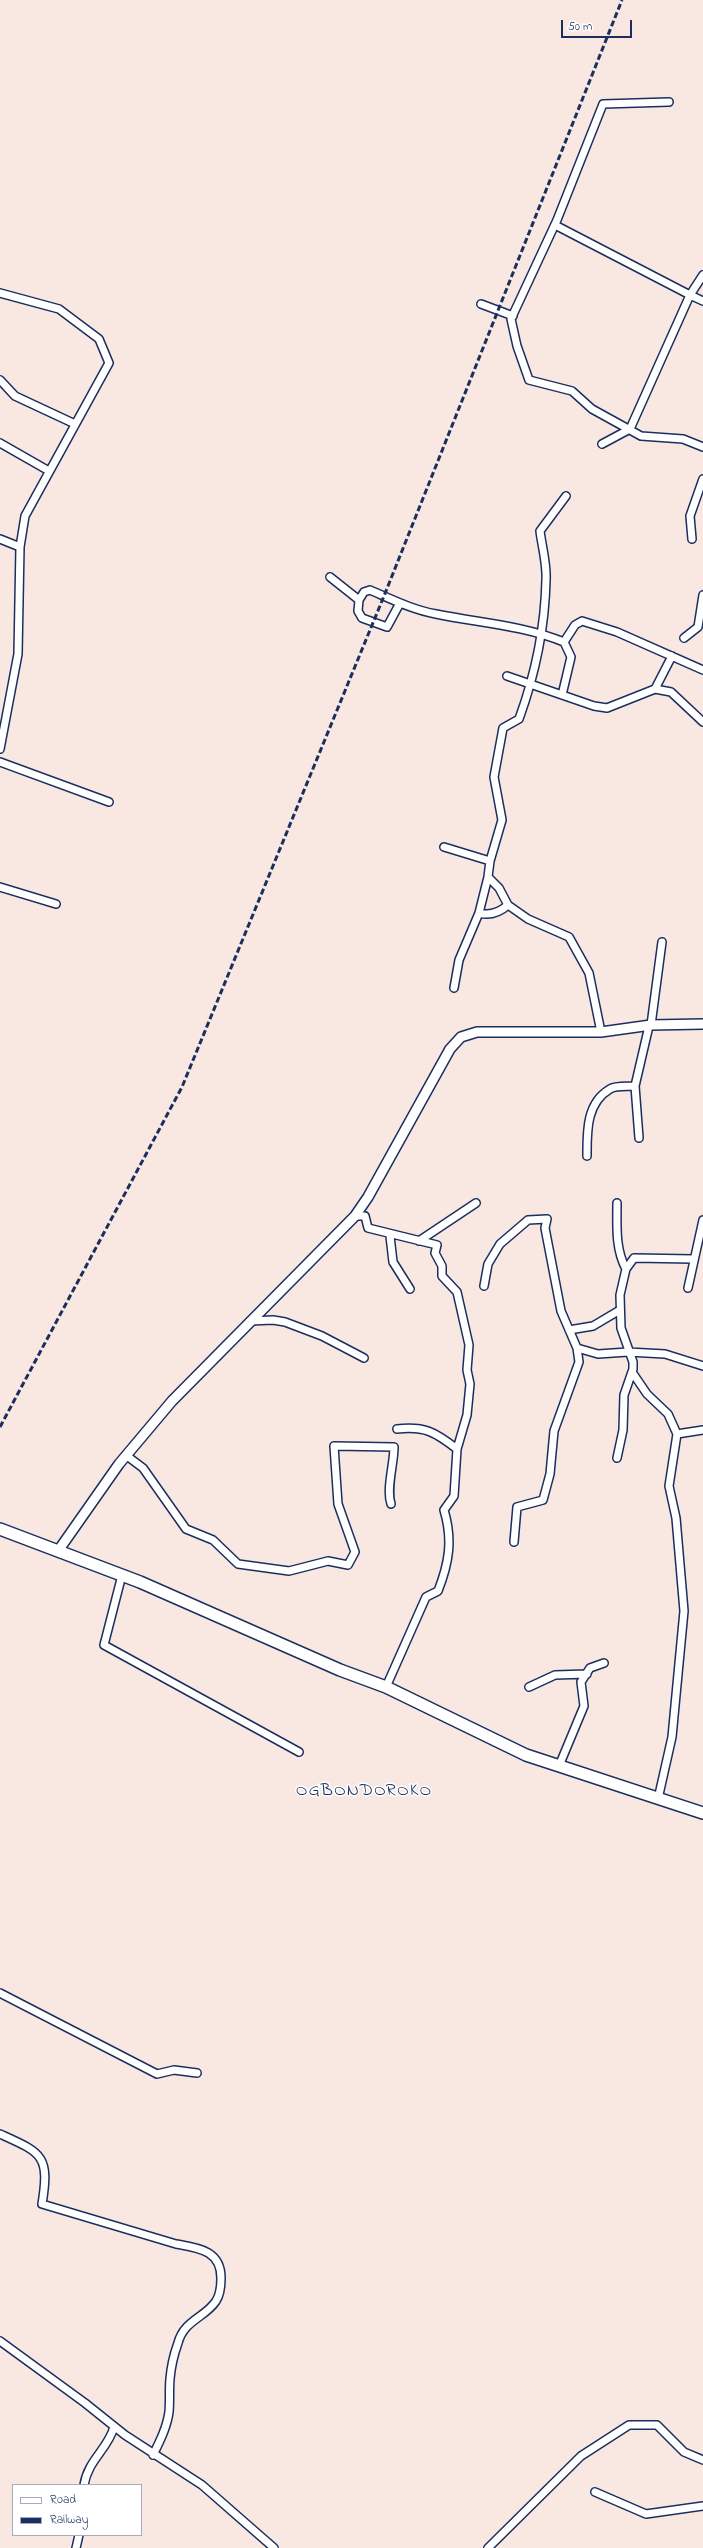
<!DOCTYPE html>
<style>
body{margin:0}
#map{position:relative;width:703px;height:2548px;overflow:hidden;background:#f8e8e1;font-family:"Indie Flower",sans-serif}
canvas{display:block}
.legend{position:absolute;left:12px;top:2484px;width:130px;height:52px;box-sizing:border-box;background:#fff;border:1px solid #a4acbf;margin:0;padding:5px 7px;list-style:none;font-size:12px;color:#1b2f5e}
.legend li{display:flex;align-items:center;gap:8px;height:20px}
.legend b{width:20px;border:1px solid #a4acbf}
.scale{position:absolute;left:561px;top:20px;width:71px;height:18px;box-sizing:border-box;border:2px solid #1b2f5e;border-top:0;padding-left:5px;font-size:12px;line-height:14px;white-space:nowrap;color:#1b2f5e;-webkit-text-stroke:3px #fff;paint-order:stroke}
</style>
<div id="map">
<canvas width="703" height="2548"></canvas>
<ul class="legend">
<li><b style="height:5px;background:#fff"></b>Road</li>
<li><b style="height:5px;background:#1b2f5e"></b>Railway</li>
</ul>
<div class="scale">50 m</div>
</div>
<script>
const c = document.querySelector('canvas').getContext('2d');
c.lineJoin = 'round';
function strokePath(path, color, width, dash) { c.strokeStyle = color; c.lineWidth = width; c.lineCap = dash ? 'butt' : 'round'; c.setLineDash(dash || []); c.stroke(path); }
function drawText(font, color, halo, rows, align = 'center') {
  c.font = font + ' "Indie Flower",sans-serif'; c.lineWidth = 3; c.setLineDash([]); c.textBaseline = 'middle'; c.strokeStyle = halo; c.fillStyle = color; for (const [text, x, y, turn = 0] of rows) {
    c.save(); c.translate(x, y); c.rotate((+turn || 0) * Math.PI / 180); c.textAlign = isNaN(turn) ? turn : align; if (halo) c.strokeText(text, 0, 0); c.fillText(text, 0, 0); c.restore();
  }
}
const minor = new Path2D(`
 M 669,102 L 603,104 L 557,220 L 511,319 L 517,346 L 529,380 L 572,391 L 592,409 L 641,436 L 683,439 L 703,447
 M 555,225 L 690,295 L 630,429 L 602,444
 M 703,275 L 690,295 L 703,301
 M 0,293 L 59,309 L 99,339 L 109,363 L 25,516 L 20,547 L 18,654 L 0,749
 M 481,304 L 513,316
 M 0,380 L 15,396 L 75,424
 M 0,443 L 49,471
 M 0,539 L 20,547
 M 692,539 L 690,516 L 703,479
 M 330,577 L 359,600 L 364,592 L 370,590 C 391,599 413,610 436,614 C 480,623 522,625 564,642 L 575,625 L 582,621 L 617,632 L 703,670
 M 359,600 L 358,611 L 362,618 L 387,627 L 400,603
 M 684,638 L 698,627 L 703,595
 M 507,676 L 594,706 L 607,708 L 655,689 L 672,656
 M 655,689 L 671,692 L 703,722
 M 562,695 L 571,657 L 564,642
 M 0,762 L 109,802
 M 444,847 L 490,861 L 488,877 L 499,888 L 508,905 L 528,919 L 569,937 L 589,973 L 601,1032
 M 490,861 L 502,820 L 494,777 L 503,728 L 519,719 C 535,675 545,626 546,580 C 547,564 542,547 540,531 L 566,496
 M 0,887 L 56,904
 M 479,913 L 488,877
 M 454,988 L 459,960 L 479,913 C 490,916 500,912 508,905
 M 651,1025 L 662,942
 M 639,1138 L 635,1086 L 649,1026
 M 587,1156 C 587,1132 586,1103 610,1089 C 616,1085 629,1087 635,1086
 M 617,1203 C 617,1225 615,1249 626,1269 L 620,1295 L 621,1328 L 633,1362 L 633,1369 L 624,1395 L 623,1430 L 617,1458
 M 355,1216 L 365,1216 L 368,1228 L 437,1245 L 435,1253 L 442,1266 L 442,1276 L 457,1292 L 469,1345 L 467,1370 L 470,1384 L 467,1415 L 457,1449 L 454,1496 L 444,1510 C 453,1540 449,1563 438,1591 L 426,1597 L 386,1687
 M 390,1236 L 393,1262 L 410,1289
 M 419,1241 L 476,1203
 M 626,1269 L 634,1258 L 693,1259
 M 484,1286 L 488,1264 L 500,1244 L 528,1220 L 547,1219 L 545,1228 L 561,1311 L 577,1348
 M 688,1288 L 703,1220
 M 250,1321 L 273,1320 L 285,1322 L 322,1336 L 364,1358
 M 569,1330 L 593,1326 L 620,1310
 M 632,1372 L 647,1394 L 668,1414 L 677,1434
 M 397,1429 C 425,1426 435,1432 457,1449
 M 127,1456 L 143,1468 L 186,1529 L 213,1540 L 238,1564 L 289,1571 L 328,1561 L 348,1565 L 355,1552 L 338,1504 L 334,1446 L 394,1447 C 394,1464 386,1489 391,1504
 M 514,1542 L 517,1507 L 543,1500 L 550,1474 L 554,1431 L 579,1362 L 577,1348 L 598,1354 L 628,1352 L 665,1354 L 703,1366
 M 122,1575 L 104,1645 L 299,1752
 M 529,1687 L 555,1675 L 587,1674
 M 559,1766 L 584,1706 L 581,1682 L 590,1668 L 604,1663
 M 658,1799 L 672,1737 L 684,1611 L 676,1518 L 669,1486 L 677,1434 L 703,1430
 M 0,1993 L 157,2074 L 174,2070 L 197,2073
 M 0,2134 C 42,2153 50,2155 42,2204 L 176,2244 C 198,2248 221,2250 221,2278 C 221,2285 220,2295 216,2301 C 206,2317 184,2320 178,2343 C 174,2354 171,2367 170,2379 C 169,2390 170,2401 169,2412 C 167,2427 160,2441 153,2455
 M 0,2341 L 85,2403 L 125,2435 L 202,2485 L 274,2548
 M 84,2485 C 88,2460 108,2449 114,2427
 M 595,2492 L 646,2514 L 703,2506
 M 76,2548 L 79,2535
 M 488,2548 L 581,2456 L 629,2425 L 657,2425 L 684,2452 L 703,2460`);
const tertiary = new Path2D(`
 M 58,1551 L 119,1464 L 172,1401 L 355,1216 L 368,1197 L 450,1049 L 461,1037 L 477,1032 L 601,1032 L 651,1025 L 703,1024`);
const secondary = new Path2D(`
 M 0,1529 L 140,1582 L 340,1670 L 386,1687 L 526,1755 L 703,1813`);
strokePath(minor, '#1b2f5e', 10);
strokePath(tertiary, '#1b2f5e', 12);
strokePath(secondary, '#1b2f5e', 14);
strokePath(minor, '#fff', 7);
strokePath(tertiary, '#fff', 9);
strokePath(secondary, '#fff', 11);
strokePath(new Path2D(`
 M 0,1427 L 182,1087 L 384,596 L 622,0`), '#1b2f5e', 3, [6, 3]);
c.letterSpacing = '1px';
drawText('18px', '#1b2f5e', '#fff', [
 ["OGBONDOROKO",364,1792]
]);
c.letterSpacing = '0px';
</script>
